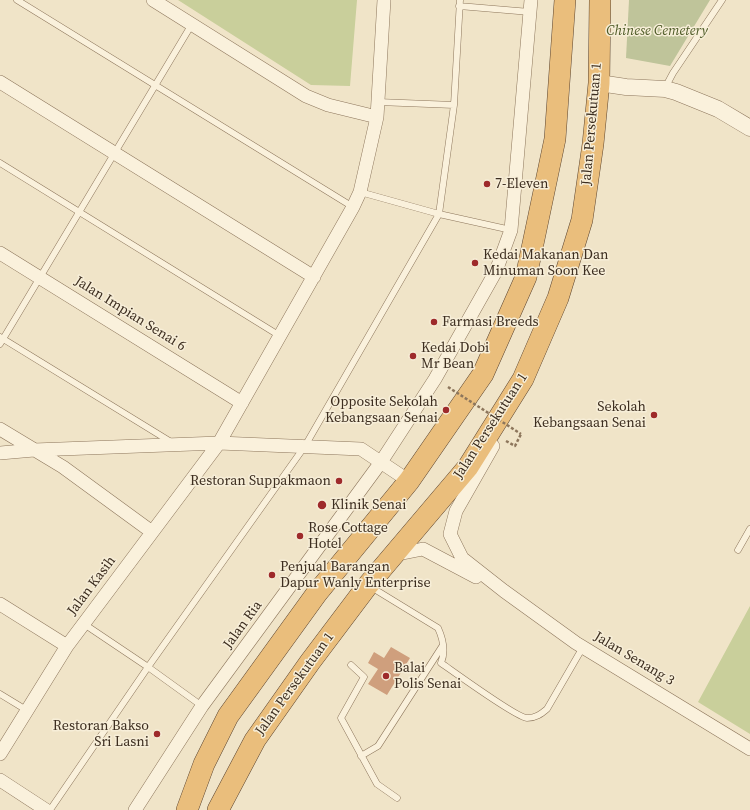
<!DOCTYPE html>
<style>
body{margin:0}
canvas{display:block;background:#f0e4c8}
</style>
<canvas width="750" height="810"></canvas>
<script>
const c = document.querySelector('canvas').getContext('2d');
c.lineJoin = 'round';
function fill(path, color) { c.fillStyle = color; c.fill(path, 'evenodd'); }
function strokePath(path, color, width, dash) { c.strokeStyle = color; c.lineWidth = width; c.lineCap = dash ? 'butt' : 'round'; c.setLineDash(dash || []); c.stroke(path); }
function drawText(font, color, halo, rows, align = 'center') {
  c.font = font + ' "Source Serif 4",serif'; c.lineWidth = 3; c.setLineDash([]); c.textBaseline = 'middle'; c.strokeStyle = halo; c.fillStyle = color; for (const [text, x, y, turn = 0] of rows) {
    c.save(); c.translate(x, y); c.rotate((+turn || 0) * Math.PI / 180); c.textAlign = isNaN(turn) ? turn : align; if (halo) c.strokeText(text, 0, 0); c.fillText(text, 0, 0); c.restore();
  }
}
fill(new Path2D(`
 M 178,0 L 357,0 L 350,86 L 311,85 Z
 M 750,606 L 750,734 L 698,702 Z`), '#c9cf9b');
fill(new Path2D(`
 M 629,0 L 710,0 L 670,66 L 626,58 Z`), '#bfc49a');
fill(new Path2D(`
 M 391,647 L 410,658 L 387,695 L 368,684 L 378,669 L 368,663 L 374,652 L 384,658 Z`), '#cf9f7d');
const service = new Path2D(`
 M 17,0 L 353,207
 M 459,6 L 530,12
 M 665,88 L 673,73 L 722,0
 M 378,102 L 454,105
 M 0,163 L 280,336
 M 360,192 L 439,214 L 511,230
 M 0,337 L 171,442
 M 0,344 L 192,24
 M 738,550 L 750,529
 M 371,587 L 438,628 C 443,639 446,651 441,663 C 454,672 517,718 527,718 C 536,718 541,714 547,709 L 583,647
 M 84,624 L 148,667 L 202,706
 M 351,665 L 364,677 L 341,718 L 377,784 L 397,798
 M 0,694 L 28,711
 M 361,756 L 378,746 L 443,645
 M 50,810 L 148,667 L 305,446 L 439,214 L 454,105 L 460,0`);
const minor = new Path2D(`
 M 153,0 L 306,96 L 328,105 L 377,117
 M 0,82 L 314,277
 M 0,253 L 242,403
 M 0,429 L 63,467 L 152,532
 M 493,446 L 456,511 L 450,534 L 462,558 L 504,591 L 576,643 L 750,749
 M 0,453 L 34,450 L 219,443 L 361,449 L 409,481
 M 393,555 L 423,549 L 476,577
 M 0,604 L 67,646
 M 0,754 L 67,646 L 219,443 L 353,207 L 360,192 L 377,117 L 384,0
 M 0,780 L 46,810
 M 135,810 L 202,706 L 381,462 L 435,379 L 496,271 L 511,230 L 531,0`);
const tertiary = new Path2D(`
 M 599,83 L 626,87 L 665,89 L 676,92 L 718,109 L 750,128`);
const trunk = new Path2D(`
 M 187,810 L 204,764 L 228,716 L 317,593 L 409,481 L 483,374 L 526,277 L 555,139 L 565,0
 M 218,810 L 255,740 L 310,662 L 368,585 L 468,467 L 523,379 L 558,298 L 582,220 L 593,144 L 599,83 L 600,0`);
strokePath(service, '#8d765c', 7);
strokePath(minor, '#8d765c', 14);
strokePath(tertiary, '#8d765c', 17);
strokePath(trunk, '#5b4430', 22);
strokePath(new Path2D(`
 M 506,441 L 515,446 L 521,434`), '#8d765c', 2.5, [3, 2]);
strokePath(service, '#faf1dc', 6);
strokePath(minor, '#faf1dc', 13);
strokePath(tertiary, '#faf1dc', 16);
strokePath(trunk, '#eabe7c', 21);
strokePath(new Path2D(`
 M 448,387 L 521,434`), '#8d765c', 2.5, [3, 2]);
for (const [x, y, r, color] of [
 [487,184,4,"#9e2a2b"],
 [475,263,4,"#9e2a2b"],
 [434,322,4,"#9e2a2b"],
 [413,356,4,"#9e2a2b"],
 [446,410,4,"#9e2a2b"],
 [654,415,4,"#9e2a2b"],
 [339,481,4,"#9e2a2b"],
 [322,505,5,"#9e2a2b"],
 [300,536,4,"#9e2a2b"],
 [272,575,4,"#9e2a2b"],
 [386,676,4,"#9e2a2b"],
 [157,734,4,"#9e2a2b"]
]) { const dot = new Path2D(); dot.arc(x, y, r, 0, 2 * Math.PI); c.fillStyle = color; c.fill(dot); strokePath(dot, '#f7eed8', 1.5); }
drawText('italic 14px', '#4d5a26', '#f7eed8', [
 ["Chinese Cemetery",657,31]
]);
drawText('14px', '#3d2e20', '#f7eed8', [
 ["Jalan Persekutuan 1",592,124,-85],
 ["Jalan Impian Senai 6",130,314,32],
 ["Jalan Persekutuan 1",491,426,-57],
 ["Jalan Kasih",92,586,-53],
 ["Jalan Ria",243,625,-54],
 ["Jalan Senang 3",634,659,31],
 ["Jalan Persekutuan 1",295,684,-54]
]);
drawText('14px', '#3d2e20', '#f7eed8', [
 ["7-Eleven",495,184],
 ["Kedai Makanan Dan",483,255],
 ["Minuman Soon Kee",483,271],
 ["Farmasi Breeds",442,322],
 ["Kedai Dobi",421,348],
 ["Mr Bean",421,364],
 ["Opposite Sekolah",438,402,"right"],
 ["Kebangsaan Senai",438,418,"right"],
 ["Sekolah",646,407,"right"],
 ["Kebangsaan Senai",646,423,"right"],
 ["Restoran Suppakmaon",331,481,"right"],
 ["Klinik Senai",331,505],
 ["Rose Cottage",308,528],
 ["Hotel",308,544],
 ["Penjual Barangan",280,567],
 ["Dapur Wanly Enterprise",280,583],
 ["Balai",394,668],
 ["Polis Senai",394,684],
 ["Restoran Bakso",149,726,"right"],
 ["Sri Lasni",149,742,"right"]
], 'left');
</script>
